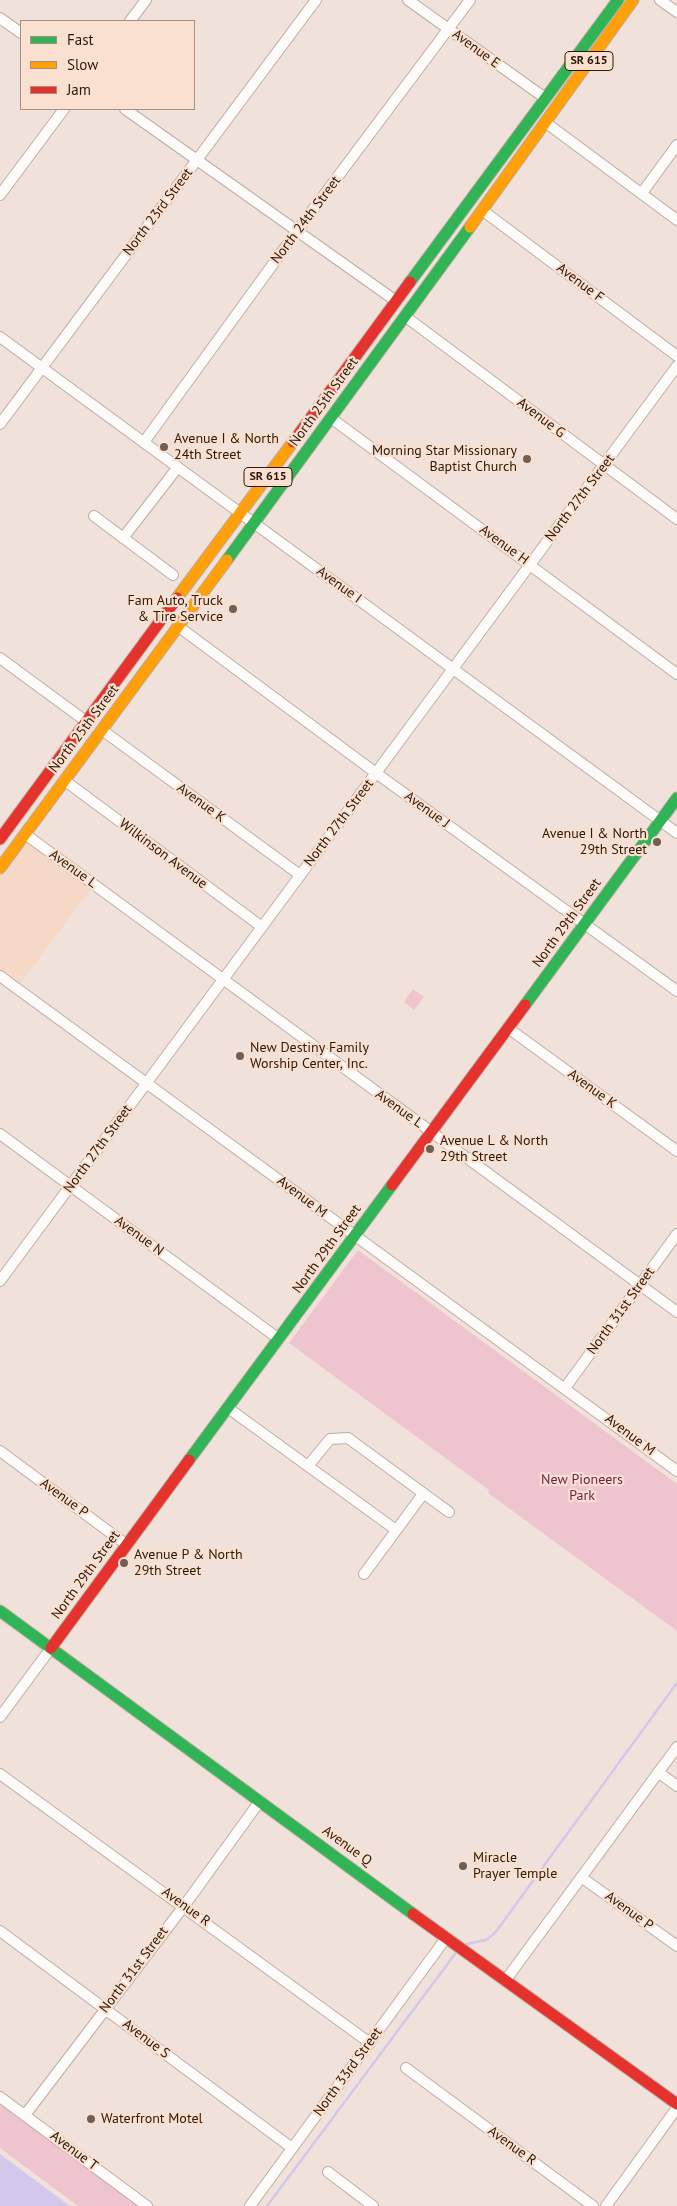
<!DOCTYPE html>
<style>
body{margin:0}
#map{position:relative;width:677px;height:2206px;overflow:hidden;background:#f0e2da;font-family:"PT Sans",sans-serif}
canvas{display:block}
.legend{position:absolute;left:20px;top:20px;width:175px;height:90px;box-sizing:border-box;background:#fae0d0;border:1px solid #a89080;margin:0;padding:6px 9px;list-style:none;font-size:15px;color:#2e1808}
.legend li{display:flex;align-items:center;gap:10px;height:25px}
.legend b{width:25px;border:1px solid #a89080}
</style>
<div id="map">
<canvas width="677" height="2206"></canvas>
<ul class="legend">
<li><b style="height:6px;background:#30b455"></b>Fast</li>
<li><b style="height:6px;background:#ff9f0a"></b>Slow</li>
<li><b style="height:6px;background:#e5322d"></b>Jam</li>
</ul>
</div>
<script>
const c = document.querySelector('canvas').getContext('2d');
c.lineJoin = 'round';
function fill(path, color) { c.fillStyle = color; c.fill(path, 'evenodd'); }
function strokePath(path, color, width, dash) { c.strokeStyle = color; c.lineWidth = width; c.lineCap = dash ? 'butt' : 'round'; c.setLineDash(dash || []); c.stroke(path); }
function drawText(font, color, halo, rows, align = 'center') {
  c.font = font + ' "PT Sans",sans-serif'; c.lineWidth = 4.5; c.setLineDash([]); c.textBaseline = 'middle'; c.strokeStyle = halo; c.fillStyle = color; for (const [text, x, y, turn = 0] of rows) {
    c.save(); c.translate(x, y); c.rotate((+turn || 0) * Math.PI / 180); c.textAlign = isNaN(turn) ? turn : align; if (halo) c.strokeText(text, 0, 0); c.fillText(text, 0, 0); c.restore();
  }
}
fill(new Path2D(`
 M 26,841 L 91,889 L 20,984 L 0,970 L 0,875 Z`), '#f5d8c5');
fill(new Path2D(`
 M 413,989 L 424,997 L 414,1010 L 404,1002 Z
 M 358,1250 L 677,1484 L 677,1631 L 488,1493 L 489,1490 L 289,1343 Z
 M 0,2103 L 138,2206 L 78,2206 L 0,2148 Z`), '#eec4ce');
fill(new Path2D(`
 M 0,2154 L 70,2206 L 0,2206 Z`), '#d4c7ec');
strokePath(new Path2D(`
 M 467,1944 L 486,1940 L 495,1933 L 677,1683
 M 267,2206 L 455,1954`), '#d4c7ec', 2.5);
const street = new Path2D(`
 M 408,0 L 545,98
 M 660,0 L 677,12
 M 0,18 L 21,33
 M 130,21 L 146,0
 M 125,109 L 396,301
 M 545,122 L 677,220
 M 642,193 L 677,145
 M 0,195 L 64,109
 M 482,210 L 677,356
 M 406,317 L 677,519
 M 0,337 L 677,833
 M 331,418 L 677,674
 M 0,424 L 316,0
 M 144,442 L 297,231 L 470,0
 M 94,516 L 173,575
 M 123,538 L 178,467
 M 179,627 L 376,773 L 677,991
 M 0,658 L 87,722
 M 102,730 L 300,875
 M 64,780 L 262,927
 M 25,834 L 677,1312
 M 0,976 L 677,1471
 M 508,1028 L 677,1151
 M 0,1134 L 279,1339
 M 0,1281 L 677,366
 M 565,1388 L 677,1234
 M 228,1408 L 396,1530
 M 0,1451 L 127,1545
 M 308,1466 L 330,1439 L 348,1438 L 449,1512
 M 364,1574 L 423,1494
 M 0,1717 L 51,1648
 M 658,1772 L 677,1786
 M 0,1774 L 370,2043
 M 581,1877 L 677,1946
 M 0,1931 L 292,2148
 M 505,1981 L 677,1747
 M 406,2068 L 593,2206
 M 0,2097 L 147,2206
 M 25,2115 L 184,1906 L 260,1801
 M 328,2172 L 373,2206
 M 250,2206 L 446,1938
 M 606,2206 L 677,2108`);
const fast = new Path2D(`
 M 410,282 L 618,0
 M 227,560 L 470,227
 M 525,1005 L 677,798
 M 189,1460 L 392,1185
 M 0,1611 L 413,1914`);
const slow = new Path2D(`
 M 470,227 L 633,0
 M 177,598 L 293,442
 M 0,868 L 227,560`);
const jam = new Path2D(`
 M 293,442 L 410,282
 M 0,839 L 177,598
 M 392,1185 L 525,1005
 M 51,1648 L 189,1460
 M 413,1914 L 677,2104`);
strokePath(street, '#bdada1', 12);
strokePath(fast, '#bdada1', 13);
strokePath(slow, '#bdada1', 13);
strokePath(jam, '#bdada1', 13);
strokePath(street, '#fdfbf9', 10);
strokePath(fast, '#30b455', 11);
strokePath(slow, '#ff9f0a', 11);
strokePath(jam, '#e5322d', 11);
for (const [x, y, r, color] of [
 [164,447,5,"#725f52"],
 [527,459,5,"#725f52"],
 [233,609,5,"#725f52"],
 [657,842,5,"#725f52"],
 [240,1056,5,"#725f52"],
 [430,1149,5,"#725f52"],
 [124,1563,5,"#725f52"],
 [463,1866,5,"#725f52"],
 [91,2119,5,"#725f52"]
]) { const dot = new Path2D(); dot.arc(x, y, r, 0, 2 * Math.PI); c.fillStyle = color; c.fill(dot); strokePath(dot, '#fae0d0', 2); }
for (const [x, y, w] of [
 [589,61,48],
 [268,477,48]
]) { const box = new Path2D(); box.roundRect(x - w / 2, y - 9.5, w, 19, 4); c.fillStyle = '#fae0d0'; c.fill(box); strokePath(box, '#2e1808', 1); }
drawText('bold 12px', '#2e1808', null, [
 ["SR 615",589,61],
 ["SR 615",268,477]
]);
drawText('14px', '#2e1808', '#fae0d0', [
 ["Avenue E",476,49,36],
 ["North 23rd Street",158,212,-53],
 ["North 24th Street",306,220,-53],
 ["Avenue F",580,283,37],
 ["North 25th Street",324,402,-54],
 ["Avenue G",541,418,37],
 ["North 27th Street",580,498,-53],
 ["Avenue H",504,545,36],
 ["Avenue I",339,585,36],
 ["North 25th Street",84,729,-53],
 ["Avenue K",201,803,36],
 ["Avenue J",427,810,36],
 ["North 27th Street",339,823,-53],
 ["Wilkinson Avenue",163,854,37],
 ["Avenue L",73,869,36],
 ["North 29th Street",567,923,-54],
 ["Avenue K",592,1089,36],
 ["Avenue L",399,1109,36],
 ["North 27th Street",98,1149,-54],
 ["Avenue M",302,1197,37],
 ["Avenue N",139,1236,36],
 ["North 29th Street",327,1249,-54],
 ["North 31st Street",621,1311,-54],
 ["Avenue M",630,1435,37],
 ["Avenue P",64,1498,36],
 ["North 29th Street",86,1575,-54],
 ["Avenue Q",347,1846,36],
 ["Avenue R",186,1907,36],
 ["Avenue P",629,1911,36],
 ["North 31st Street",134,1970,-53],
 ["Avenue S",146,2039,37],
 ["North 33rd Street",348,2072,-54],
 ["Avenue R",512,2146,36],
 ["Avenue T",74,2151,37]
]);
drawText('14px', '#2e1808', '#fae0d0', [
 ["Avenue I & North",174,439],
 ["24th Street",174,455],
 ["Morning Star Missionary",517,451,"right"],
 ["Baptist Church",517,467,"right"],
 ["Fam Auto, Truck",223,601,"right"],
 ["& Tire Service",223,617,"right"],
 ["Avenue I & North",647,834,"right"],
 ["29th Street",647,850,"right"],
 ["New Destiny Family",250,1048],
 ["Worship Center, Inc.",250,1064],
 ["Avenue L & North",440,1141],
 ["29th Street",440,1157],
 ["Avenue P & North",134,1555],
 ["29th Street",134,1571],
 ["Miracle",473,1858],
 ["Prayer Temple",473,1874],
 ["Waterfront Motel",101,2119]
], 'left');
drawText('14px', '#711945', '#fae0d0', [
 ["New Pioneers",582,1480],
 ["Park",582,1496]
]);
</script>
